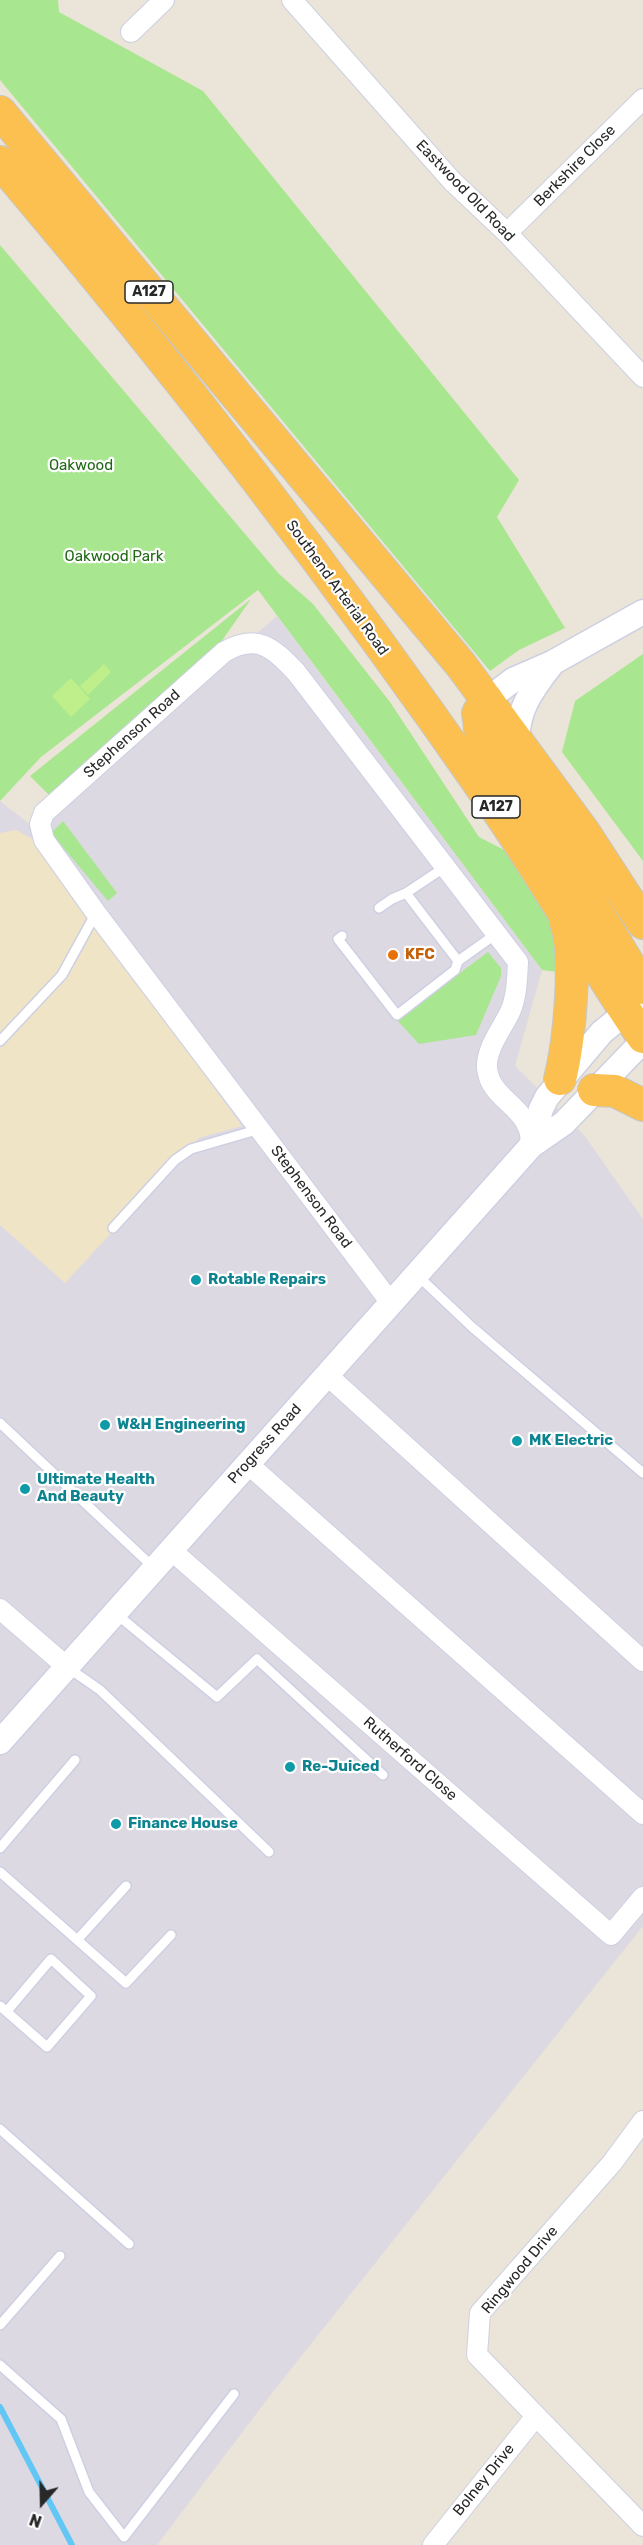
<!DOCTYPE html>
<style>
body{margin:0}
#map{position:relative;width:643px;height:2545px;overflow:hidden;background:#ebe4d8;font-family:Rubik,sans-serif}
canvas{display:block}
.north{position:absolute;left:12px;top:2473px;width:60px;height:60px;-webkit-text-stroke:4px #fff;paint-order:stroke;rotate:200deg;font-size:16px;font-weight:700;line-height:24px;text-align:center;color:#282828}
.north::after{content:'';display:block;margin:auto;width:21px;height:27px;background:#282828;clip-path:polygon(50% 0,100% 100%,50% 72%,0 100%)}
</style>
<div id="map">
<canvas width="643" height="2545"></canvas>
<div class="north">N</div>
</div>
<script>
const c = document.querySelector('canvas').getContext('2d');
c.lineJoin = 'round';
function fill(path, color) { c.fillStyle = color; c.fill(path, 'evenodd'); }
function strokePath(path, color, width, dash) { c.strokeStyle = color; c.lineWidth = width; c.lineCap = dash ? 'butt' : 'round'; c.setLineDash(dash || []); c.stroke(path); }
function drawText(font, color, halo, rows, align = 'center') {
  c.font = font + ' Rubik,sans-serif'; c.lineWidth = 4.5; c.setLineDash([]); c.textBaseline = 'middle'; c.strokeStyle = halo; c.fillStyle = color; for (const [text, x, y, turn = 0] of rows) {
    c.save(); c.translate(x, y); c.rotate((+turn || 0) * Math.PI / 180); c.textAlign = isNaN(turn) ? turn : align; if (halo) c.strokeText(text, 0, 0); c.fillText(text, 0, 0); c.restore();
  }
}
fill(new Path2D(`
 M 277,616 L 542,970 L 515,1066 L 584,1135 L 643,1219 L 643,1926 L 272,2393 L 157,2545 L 0,2545 L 0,801 L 32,826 Z`), '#ddd9e3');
fill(new Path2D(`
 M 16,830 L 34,840 L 242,1126 L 199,1138 L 65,1283 L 0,1225 L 0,833 Z`), '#efe4c6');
fill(new Path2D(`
 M 0,0 L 58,0 L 59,12 L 203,91 L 519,480 L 497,517 L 565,628 L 519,650 L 490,671 L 0,80 Z
 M 0,245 L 279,574 L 313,604 L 390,702 L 479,837 L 510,853 L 554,914 L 558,972 L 542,970 L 258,590 L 41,757 L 0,801 Z
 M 251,599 L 196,678 L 52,798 L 30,776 Z
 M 643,654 L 643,861 L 562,752 L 575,701 Z
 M 63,821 L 117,893 L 108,901 L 51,833 Z
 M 488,952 L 501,968 L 501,976 L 476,1035 L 419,1044 L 397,1020 Z`), '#a9e690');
fill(new Path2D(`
 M 104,664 L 111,672 L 88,695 L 80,686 Z
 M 71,678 L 90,699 L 71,717 L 52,696 Z`), '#bfef8b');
strokePath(new Path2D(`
 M 0,2407 L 72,2545`), '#63c7f5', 6);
const service = new Path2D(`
 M 445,867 L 406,893 L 458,961 L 496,934
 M 379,908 L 392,899 L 406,893
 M 342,936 L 338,939 L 397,1015 L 455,970 L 458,961
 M 0,1041 L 62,975 L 96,913
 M 113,1228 L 175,1160 L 191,1149 L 260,1129
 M 417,1275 L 472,1327 L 643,1473
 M 0,1423 L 153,1567
 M 115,1613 L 217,1697 L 257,1659 L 383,1775
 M 67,1667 L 100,1690 L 269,1852
 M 0,1848 L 75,1760
 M 0,1872 L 126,1983 L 171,1935
 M 78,1939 L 126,1886
 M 0,2006 L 47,2047 L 91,1996 L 51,1959 L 7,2011
 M 0,2129 L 129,2244
 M 0,2325 L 60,2256
 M 0,2365 L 61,2419 L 89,2492 L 124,2537 L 234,2394`);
const minor = new Path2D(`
 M 292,0 L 452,181 L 507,233 L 643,377
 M 131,32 L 164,0
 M 507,233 L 643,99
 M 391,1303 L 96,913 L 44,840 L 40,824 L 44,813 L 224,652 C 257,633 272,647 296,672 L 518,962 C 517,978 517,997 510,1012 C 502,1029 486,1048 487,1068 C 490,1102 533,1106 531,1146
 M 327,1375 L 643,1661
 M 248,1464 L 643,1814
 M 171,1550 L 611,1935 L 643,1897
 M 0,1609 L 67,1667
 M 643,2121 L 612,2163 L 480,2313 L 477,2355 L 643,2526
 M 433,2545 L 536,2416`);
const tertiary = new Path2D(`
 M 487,700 L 513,680 L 552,663 L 643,612
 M 518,744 C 515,713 532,689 551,665
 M 531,1146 L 541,1109 L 547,1097 L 602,1032 L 638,1003
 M 0,1742 L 531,1146 L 564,1123 L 643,1041`);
const trunk = new Path2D(`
 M 0,112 L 461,665 L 584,832 L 643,923
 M 0,162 C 173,365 337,579 489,798 C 544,876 589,959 643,1037
 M 487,700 L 478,713 L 481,736 L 576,877 L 643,988
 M 560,1079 C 569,1043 578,957 566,923
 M 594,1090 L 615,1091 L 643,1105`);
strokePath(service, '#cdd0e2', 12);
strokePath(minor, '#cdd0e2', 22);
strokePath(tertiary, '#cdd0e2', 27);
strokePath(trunk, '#c7c7c7', 34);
strokePath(service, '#fff', 9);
strokePath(minor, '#fff', 20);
strokePath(tertiary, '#fff', 24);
strokePath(trunk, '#fcc050', 32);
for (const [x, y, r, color] of [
 [393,955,6,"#e8710a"],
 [196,1280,6,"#0f9aa8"],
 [105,1425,6,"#0f9aa8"],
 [517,1441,6,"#0f9aa8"],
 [25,1489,6,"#0f9aa8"],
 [290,1767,6,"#0f9aa8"],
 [116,1824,6,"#0f9aa8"]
]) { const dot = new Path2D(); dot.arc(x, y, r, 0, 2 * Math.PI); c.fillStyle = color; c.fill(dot); strokePath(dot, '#fff', 2); }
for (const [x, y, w] of [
 [149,292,48],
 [496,807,48]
]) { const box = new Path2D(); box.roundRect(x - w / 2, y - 11, w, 22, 4.5); c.fillStyle = '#fff'; c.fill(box); strokePath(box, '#282828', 1.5); }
drawText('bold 14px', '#282828', null, [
 ["A127",149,292],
 ["A127",496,807]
]);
drawText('15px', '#282828', '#fff', [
 ["Berkshire Close",575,166,-45],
 ["Eastwood Old Road",465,191,46],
 ["Southend Arterial Road",337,588,54],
 ["Stephenson Road",132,734,-42],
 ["Stephenson Road",311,1197,53],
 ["Progress Road",265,1444,-48],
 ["Rutherford Close",410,1759,41],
 ["Ringwood Drive",520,2270,-50],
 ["Bolney Drive",484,2480,-51]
]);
drawText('15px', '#216815', '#fff', [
 ["Oakwood",81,466],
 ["Oakwood Park",114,557]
]);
drawText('bold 15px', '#c56008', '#fff', [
 ["KFC",405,955]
], 'left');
drawText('bold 15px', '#0d838f', '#fff', [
 ["Rotable Repairs",208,1280],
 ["W&H Engineering",117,1425],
 ["MK Electric",529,1441],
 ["Ultimate Health",37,1480],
 ["And Beauty",37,1497],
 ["Re-Juiced",302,1767],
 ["Finance House",128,1824]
], 'left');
</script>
